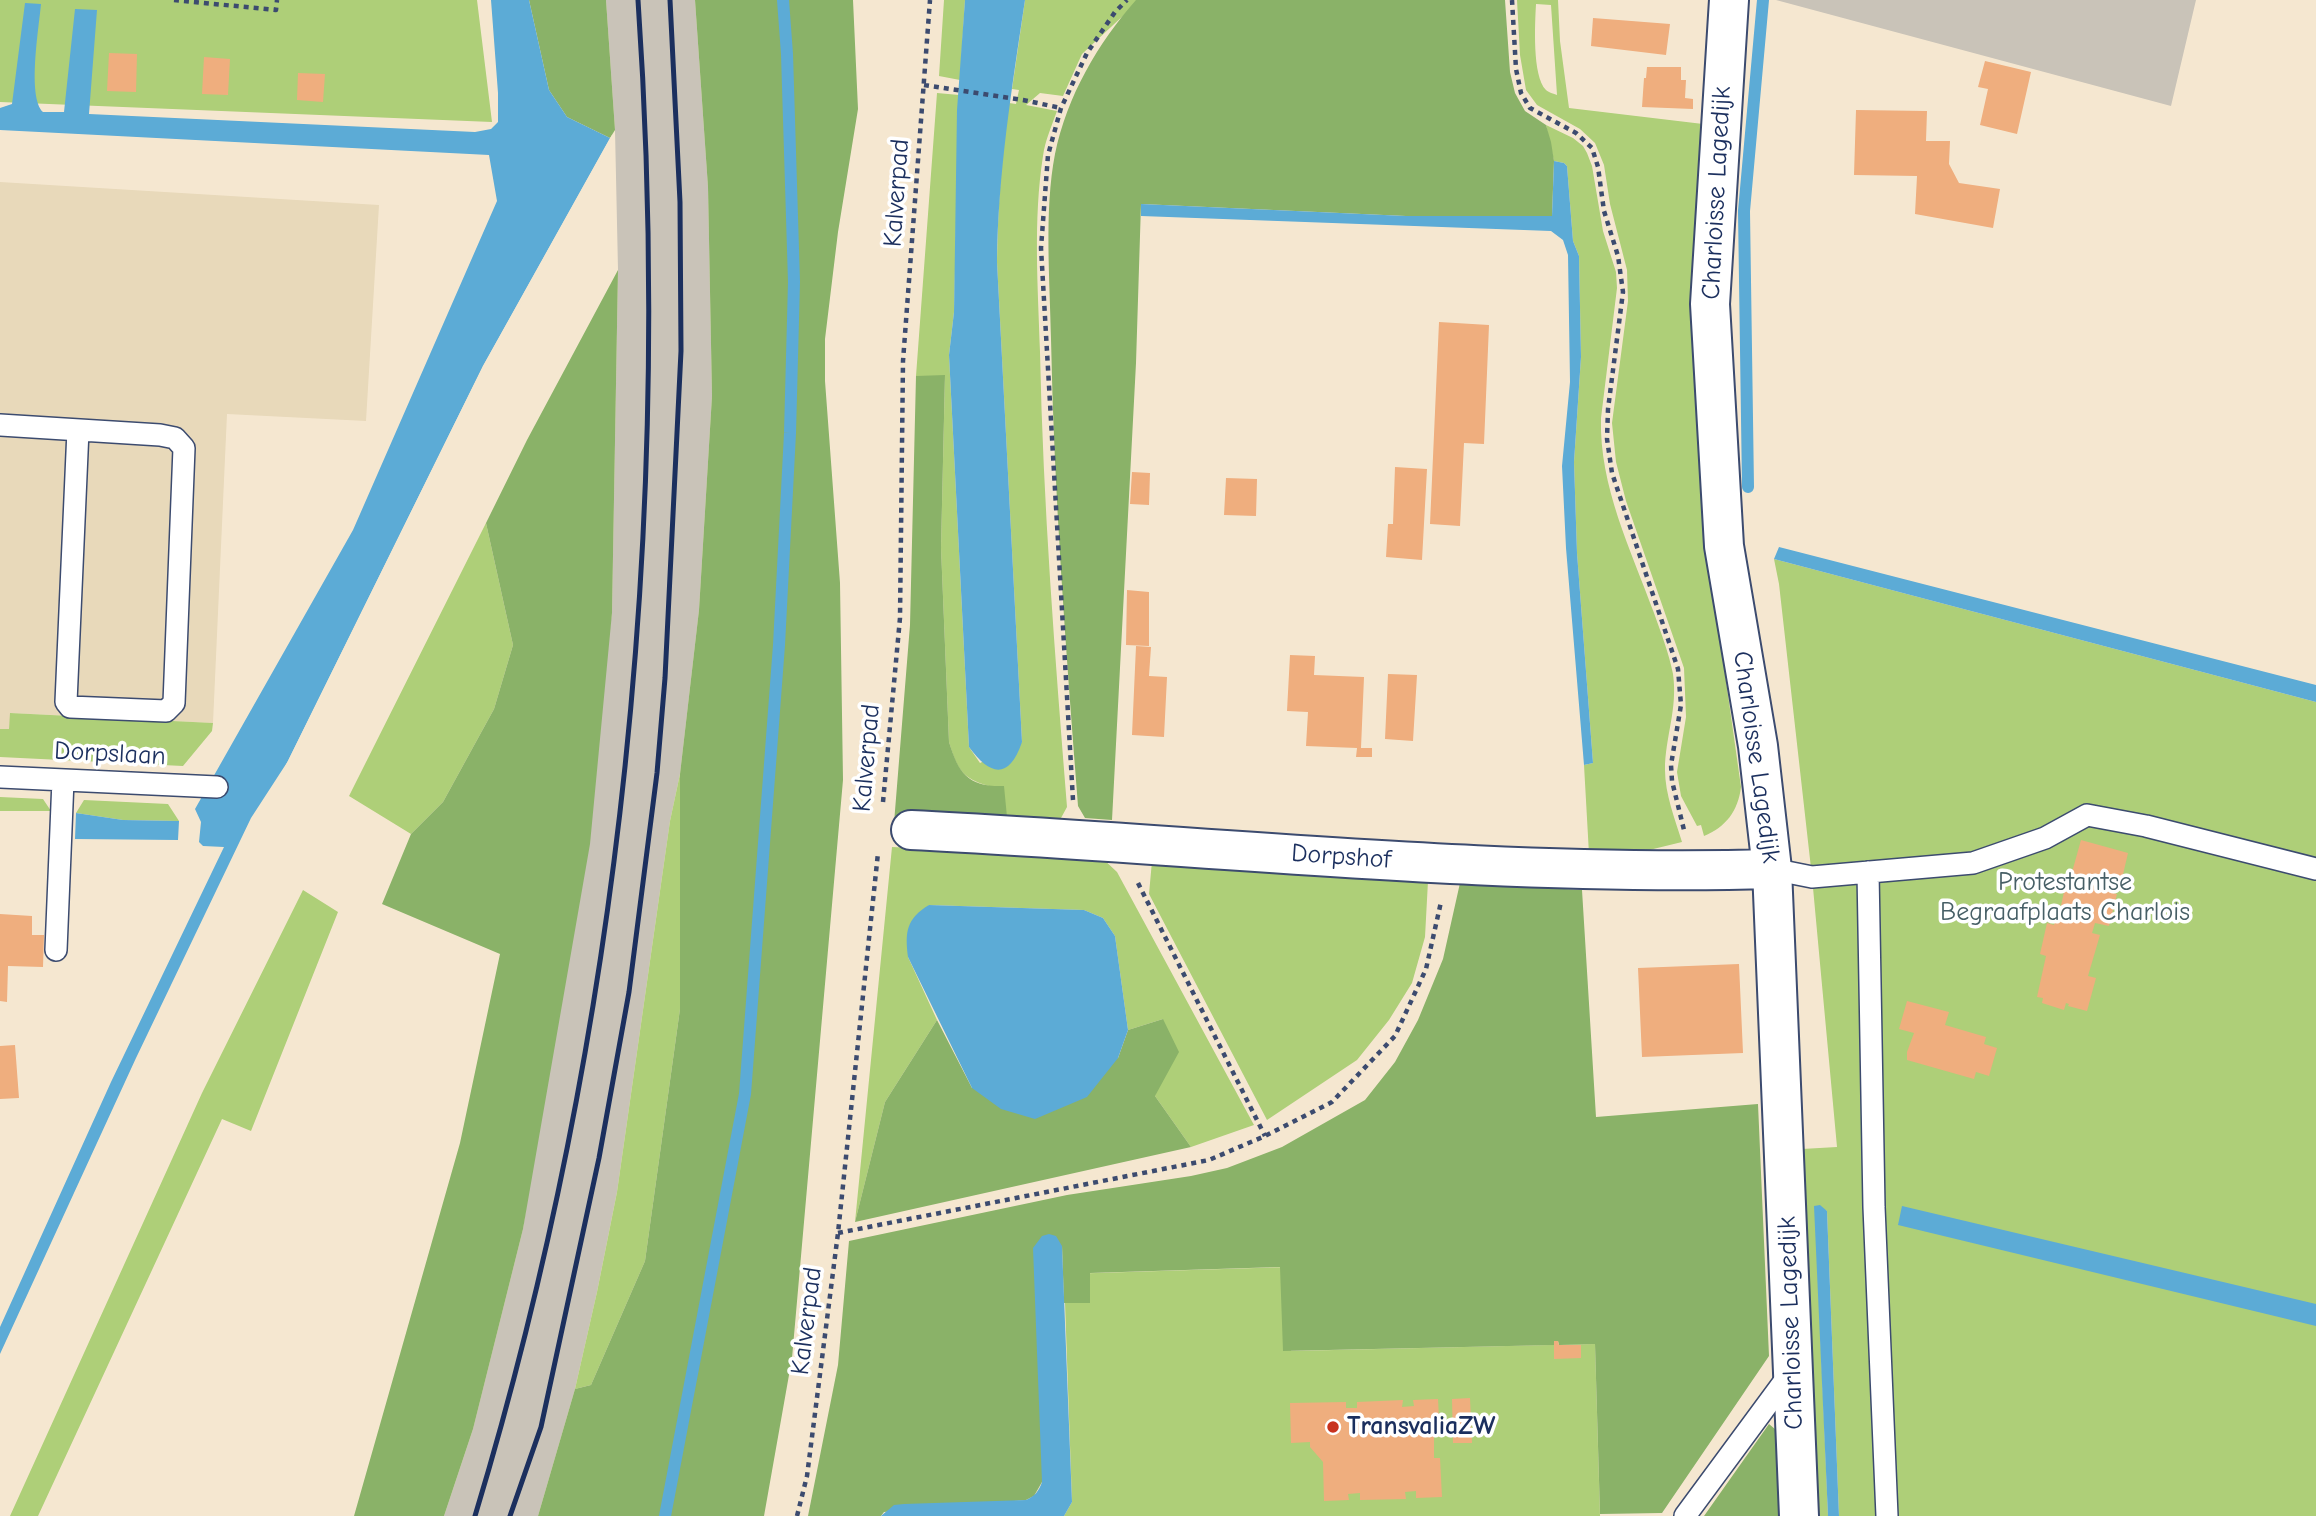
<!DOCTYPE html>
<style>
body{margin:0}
canvas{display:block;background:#f5e7d0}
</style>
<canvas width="2316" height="1516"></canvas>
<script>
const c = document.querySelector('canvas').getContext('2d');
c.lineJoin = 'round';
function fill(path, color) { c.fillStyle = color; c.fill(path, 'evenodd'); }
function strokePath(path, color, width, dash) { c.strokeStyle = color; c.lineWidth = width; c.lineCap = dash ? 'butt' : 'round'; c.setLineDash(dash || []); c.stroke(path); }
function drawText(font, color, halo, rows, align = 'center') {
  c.font = font + ' "Comic Neue",sans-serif'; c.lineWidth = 7; c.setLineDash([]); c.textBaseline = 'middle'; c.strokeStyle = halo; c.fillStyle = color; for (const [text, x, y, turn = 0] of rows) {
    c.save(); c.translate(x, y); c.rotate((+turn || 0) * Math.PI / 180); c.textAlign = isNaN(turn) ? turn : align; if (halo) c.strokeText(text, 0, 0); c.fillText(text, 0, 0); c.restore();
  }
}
fill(new Path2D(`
 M 0,182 L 379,205 L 366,421 L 227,414 L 213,723 L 11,713 L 9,729 L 0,729 Z`), '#e8d9ba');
fill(new Path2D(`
 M 606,0 L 695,0 L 708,187 L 712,396 L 699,610 L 680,774 L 670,821 L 617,1192 L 597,1292 L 575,1389 L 538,1516 L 444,1516 L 473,1429 L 523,1229 L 612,613 L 618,270 L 615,130 Z
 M 1776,0 L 2196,0 L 2171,106 Z`), '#c9c3b8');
fill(new Path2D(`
 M 0,0 L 477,0 L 492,122 L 0,102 Z
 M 944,0 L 965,0 L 960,80 L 939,76 Z
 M 1025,0 L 1140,0 L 1082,54 L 1063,96 L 1040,93 L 1026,105 L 1057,111 C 1052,125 1045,141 1043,156 C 1033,220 1038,287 1040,352 C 1043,504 1055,656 1067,807 L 1061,818 L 1007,817 L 989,786 C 961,778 957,768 949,742 L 941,548 L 945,376 L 916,376 L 937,93 L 959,95 L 954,312 L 949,355 L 969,747 L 980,763 L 1022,742 L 997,262 C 998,208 1001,156 1009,103 L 1016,104 L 1019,90 L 1012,89 Z
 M 1517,0 L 1558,0 L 1560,41 L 1569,108 L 1703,124 L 1714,596 L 1741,787 C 1738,811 1726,827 1704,836 L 1701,825 L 1697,826 L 1681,796 L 1677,772 L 1686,717 L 1684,668 L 1626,501 L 1616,462 L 1612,423 L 1628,301 L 1627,270 L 1610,204 L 1604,165 L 1595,143 L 1580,129 L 1537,105 L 1526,90 L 1520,55 ZM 1536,4 L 1551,5 L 1557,95 C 1554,94 1548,92 1546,90 C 1532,76 1535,23 1536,4 Z
 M 1546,125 L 1573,138 L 1583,146 L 1587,153 L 1592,166 L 1603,231 L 1616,272 L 1617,288 L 1601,418 C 1599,486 1631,550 1654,613 C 1661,633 1669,653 1673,674 C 1678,709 1665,737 1665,770 C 1665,794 1675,819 1682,842 L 1641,852 L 1589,854 L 1584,765 L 1593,763 L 1577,553 L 1574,462 L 1581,357 L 1579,256 L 1573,241 L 1567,166 L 1564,163 L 1554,161 Z
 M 486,523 L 513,645 L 494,709 L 443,802 L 411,834 L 349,796 Z
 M 1774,559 L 2316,702 L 2316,1516 L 1839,1516 L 1827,1211 L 1815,1206 L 1828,1516 L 1817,1516 L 1802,1149 L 1837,1147 L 1812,877 L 1779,584 Z
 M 10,713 L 213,723 L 212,731 L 183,766 L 0,757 L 0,729 L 9,729 Z
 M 680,774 L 680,1009 L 645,1261 L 591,1385 L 575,1389 L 597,1292 L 617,1192 L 670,821 Z
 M 0,797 L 43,799 L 51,811 L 0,811 Z
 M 84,800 L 168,804 L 179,821 L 123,820 L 76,813 Z
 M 892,847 L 1101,857 L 1117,872 L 1254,1125 L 1191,1147 L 1155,1096 L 1163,1019 L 1128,1030 L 1115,936 L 1103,918 L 1084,910 L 929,905 L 908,957 L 937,1020 L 885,1102 L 855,1222 Z
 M 1152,861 L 1428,881 L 1425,937 L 1412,983 L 1389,1020 L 1357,1060 L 1267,1120 L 1149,894 Z
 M 303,890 L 338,912 L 251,1131 L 222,1119 L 38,1516 L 10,1516 L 202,1093 Z
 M 1288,1267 L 1291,1351 L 1595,1344 L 1600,1516 L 1064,1516 L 1072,1502 L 1064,1274 Z`), '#aecf78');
fill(new Path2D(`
 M 529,0 L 606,0 L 615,130 L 610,138 L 567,117 L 549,90 Z
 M 695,0 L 853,0 L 858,109 L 838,232 L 825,339 L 825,381 L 840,583 L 843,780 L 792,1358 L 764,1516 L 538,1516 L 575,1389 L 591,1385 L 645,1261 L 680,1009 L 680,774 L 699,610 L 712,396 L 708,187 Z
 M 1136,0 L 1505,0 L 1510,72 L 1515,93 L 1525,111 L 1546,125 L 1551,142 L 1554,161 L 1552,216 L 1406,216 L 1141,204 L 1136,363 L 1112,820 L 1085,818 L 1078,806 C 1066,650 1054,495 1051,339 C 1050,281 1044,210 1055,154 C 1067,96 1098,43 1136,0 Z
 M 618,270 L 612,613 L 590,844 L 523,1229 L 473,1429 L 444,1516 L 354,1516 L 460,1143 L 500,954 L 382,904 L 411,834 L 443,802 L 494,709 L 513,645 L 486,523 L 527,440 Z
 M 945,375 L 941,548 L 949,742 C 959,774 968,787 1004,786 L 1007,817 L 894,823 L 910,625 L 916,376 Z
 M 1460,883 L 1582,890 L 1596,1117 L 1758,1104 L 1769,1356 L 1662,1513 L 1600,1514 L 1595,1344 L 1559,1345 L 1558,1341 L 1554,1341 L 1554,1345 L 1283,1351 L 1280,1267 L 1090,1273 L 1090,1303 L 1064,1303 L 1062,1246 L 1042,1482 L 1034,1496 L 1026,1500 L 884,1512 L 881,1516 L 808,1516 L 838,1365 L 849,1241 L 1067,1195 L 1191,1176 L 1227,1168 L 1282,1147 L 1365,1100 L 1395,1062 L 1418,1020 L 1443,959 Z
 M 1163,1019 L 1179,1052 L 1155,1096 L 1191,1147 L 855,1222 L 885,1102 L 937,1020 L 972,1088 L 1118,1058 L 1128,1030 Z
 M 1769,1424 L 1782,1435 L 1786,1516 L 1704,1516 Z`), '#8ab268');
fill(new Path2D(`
 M 491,0 L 529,0 L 549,90 L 567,117 L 610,138 L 483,366 L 288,761 L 251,818 L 136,1058 L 0,1354 L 0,1327 L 111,1082 L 224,847 L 203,846 L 199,842 L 201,822 L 195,809 L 353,530 L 497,201 L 489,155 L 0,130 L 0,108 L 12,104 L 25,3 L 41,4 C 39,27 27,97 43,112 L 64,112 L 75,9 L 97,10 L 89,114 L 475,132 L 491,129 L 498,122 L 498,93 Z
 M 965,0 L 1025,0 C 1012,87 998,173 997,262 L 1022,742 C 1009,780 990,776 969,747 L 949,355 L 954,312 L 957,110 Z
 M 1554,161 L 1564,163 L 1567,166 L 1573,241 L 1579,256 L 1581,357 L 1574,462 L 1577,553 L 1593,763 L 1584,765 L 1566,548 L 1562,466 L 1570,382 L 1568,255 L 1563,240 L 1551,231 L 1141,216 L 1141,204 L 1406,216 L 1552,216 Z
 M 1779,547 L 2316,685 L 2316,702 L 1774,559 Z
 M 76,813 L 123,820 L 179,821 L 178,840 L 75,839 Z
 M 929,905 L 1084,910 L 1103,918 L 1115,936 L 1128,1030 L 1118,1058 L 1087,1097 L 1035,1119 L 1001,1109 L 972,1088 L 908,957 C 905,932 906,919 929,905 Z
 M 1820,1205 L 1827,1211 L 1839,1516 L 1828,1516 L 1814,1206 Z
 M 1902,1206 L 2316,1304 L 2316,1326 L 1898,1225 Z
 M 1049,1234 L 1056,1236 L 1062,1246 L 1072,1502 L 1064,1516 L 881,1516 L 894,1505 L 904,1504 L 1026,1500 C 1035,1496 1039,1491 1042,1482 L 1033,1248 L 1042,1236 Z`), '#5cabd6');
fill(new Path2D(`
 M 612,135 L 613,140 L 486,367 L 291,762 L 274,789 L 483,366 Z`), '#f5e7d0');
strokePath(new Path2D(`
 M 1748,487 L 1744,211 L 1763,0
 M 665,1516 L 745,1094 L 779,645 L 790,433 L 794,282 L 787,54 L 783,0`), '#5cabd6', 12);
fill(new Path2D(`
 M 1593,18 L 1670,24 L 1666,55 L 1591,46 Z
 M 109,53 L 137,54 L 136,92 L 107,91 Z
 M 204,57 L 230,59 L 228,95 L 202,94 Z
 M 1985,61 L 2031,72 L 2017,134 L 1980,125 L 1988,89 L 1978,87 Z
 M 1647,67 L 1681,67 L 1681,80 L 1686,80 L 1685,98 L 1693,99 L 1693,109 L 1642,107 L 1644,78 L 1646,78 Z
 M 298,73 L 325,74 L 323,102 L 297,100 Z
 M 1856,110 L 1927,111 L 1926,141 L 1950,141 L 1949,164 L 1959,183 L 2000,189 L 1993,228 L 1915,214 L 1917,176 L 1854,175 Z
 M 1439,322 L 1489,325 L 1484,444 L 1464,443 L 1460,526 L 1430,524 Z
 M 1395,467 L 1427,469 L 1422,560 L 1386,557 L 1388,524 L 1393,524 Z
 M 1132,472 L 1150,473 L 1149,505 L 1130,504 Z
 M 1226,478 L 1257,479 L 1256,516 L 1224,515 Z
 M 1127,590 L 1149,592 L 1149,646 L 1126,645 Z
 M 1136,646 L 1151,647 L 1149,676 L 1167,677 L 1164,737 L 1132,735 Z
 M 1290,655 L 1315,656 L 1314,675 L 1364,677 L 1361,748 L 1372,748 L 1372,757 L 1356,757 L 1357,748 L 1306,746 L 1308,712 L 1287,711 Z
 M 1388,674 L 1417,675 L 1413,741 L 1385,739 Z
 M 2081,840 L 2128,853 L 2121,883 L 2112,880 L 2109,892 L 2117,894 L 2109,926 L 2095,923 L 2092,933 L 2100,935 L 2088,976 L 2096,978 L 2087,1011 L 2068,1006 L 2069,1004 L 2066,1003 L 2064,1010 L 2042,1003 L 2043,998 L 2037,997 L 2046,956 L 2040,954 L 2047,923 L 2054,925 L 2058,909 L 2060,910 L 2066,883 L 2069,883 Z
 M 0,914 L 32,916 L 32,935 L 44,935 L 43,967 L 8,966 L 7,1002 L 0,1001 Z
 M 1739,964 L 1743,1053 L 1642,1057 L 1638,968 Z
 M 1907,1001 L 1949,1012 L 1945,1025 L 1986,1037 L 1984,1044 L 1997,1048 L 1989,1076 L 1976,1072 L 1974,1079 L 1907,1060 L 1907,1052 L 1914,1033 L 1899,1029 Z
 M 15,1045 L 19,1098 L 0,1099 L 0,1046 Z
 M 1554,1341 L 1558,1341 L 1559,1345 L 1581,1345 L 1581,1358 L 1554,1359 Z
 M 1470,1398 L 1472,1443 L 1453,1443 L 1452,1399 Z
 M 1438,1399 L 1440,1437 L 1434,1437 L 1434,1458 L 1440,1458 L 1442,1497 L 1416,1498 L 1416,1491 L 1405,1492 L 1406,1499 L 1360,1500 L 1360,1493 L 1348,1494 L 1349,1500 L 1324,1501 L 1323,1462 L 1310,1447 L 1310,1442 L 1291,1443 L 1290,1403 L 1346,1402 L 1346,1408 L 1357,1408 L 1357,1402 L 1403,1400 L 1402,1407 L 1414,1406 L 1413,1400 Z`), '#efae7e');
const lane = new Path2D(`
 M 0,425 L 160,435 L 175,438 L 184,448 L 174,703 L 166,711 L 70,707 L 66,702 L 78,430
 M 0,777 L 217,787
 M 1772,869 L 1812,877 L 1973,863 L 2045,838 L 2087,815 L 2146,826 L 2316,869
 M 1868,872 L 1874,1207 L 1887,1516
 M 56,950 L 63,780
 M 1685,1516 L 1792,1371`);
const street = new Path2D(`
 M 1729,0 L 1710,304 L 1724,546 L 1758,746 L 1772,869 L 1799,1516
 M 911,830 C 1197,844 1485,877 1772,869`);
strokePath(lane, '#3c4b6f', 24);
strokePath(street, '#3c4b6f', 42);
strokePath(new Path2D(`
 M 174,0 L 276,10 L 277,0
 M 1512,0 L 1516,69 L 1521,93 L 1530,108 L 1576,133 L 1592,148 L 1598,167 L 1604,211 L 1618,256 L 1623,292 L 1608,409 L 1607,439 L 1612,473 L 1678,669 L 1681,705 L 1671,765 L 1672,781 L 1684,830
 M 924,85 L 1023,100 L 1061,108
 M 1073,800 L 1041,248 L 1048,155 L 1061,108 L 1087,53 L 1115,12 L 1127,0
 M 883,802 L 900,618 L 903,361 L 930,0
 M 1138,883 L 1265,1136
 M 838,1233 L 1209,1160 L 1265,1136 L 1332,1102 L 1395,1036 L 1426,969 L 1441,902
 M 797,1516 L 807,1476 L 838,1233 L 878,853`), '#3c4b6f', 4.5, [5, 5]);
strokePath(lane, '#fff', 21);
strokePath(street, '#fff', 38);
strokePath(new Path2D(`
 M 475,1516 C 623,1027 673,509 638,0
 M 510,1516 L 541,1427 L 599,1158 L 629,992 L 657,773 L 665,678 L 681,351 L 680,202 L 670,0`), '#1b2f5e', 5);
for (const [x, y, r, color] of [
 [1333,1427,7,"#c8321e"]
]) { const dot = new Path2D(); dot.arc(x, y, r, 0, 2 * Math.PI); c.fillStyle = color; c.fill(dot); strokePath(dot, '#fff', 2.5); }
drawText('26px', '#1b2f5e', '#fff', [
 ["Kalverpad",897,193,-86],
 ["Charloisse Lagedijk",1717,193,-87],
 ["Dorpslaan",110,754,3],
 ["Charloisse Lagedijk",1756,757,82],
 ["Kalverpad",867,758,-85],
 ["Dorpshof",1341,857,4],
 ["Kalverpad",807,1321,-83],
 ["Charloisse Lagedijk",1791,1323,-92]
]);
drawText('26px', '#475f66', '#fff', [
 ["Protestantse",2065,883],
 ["Begraafplaats Charlois",2065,913]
]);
drawText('bold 26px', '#1b2f5e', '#fff', [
 ["TransvaliaZW",1347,1427]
], 'left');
</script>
